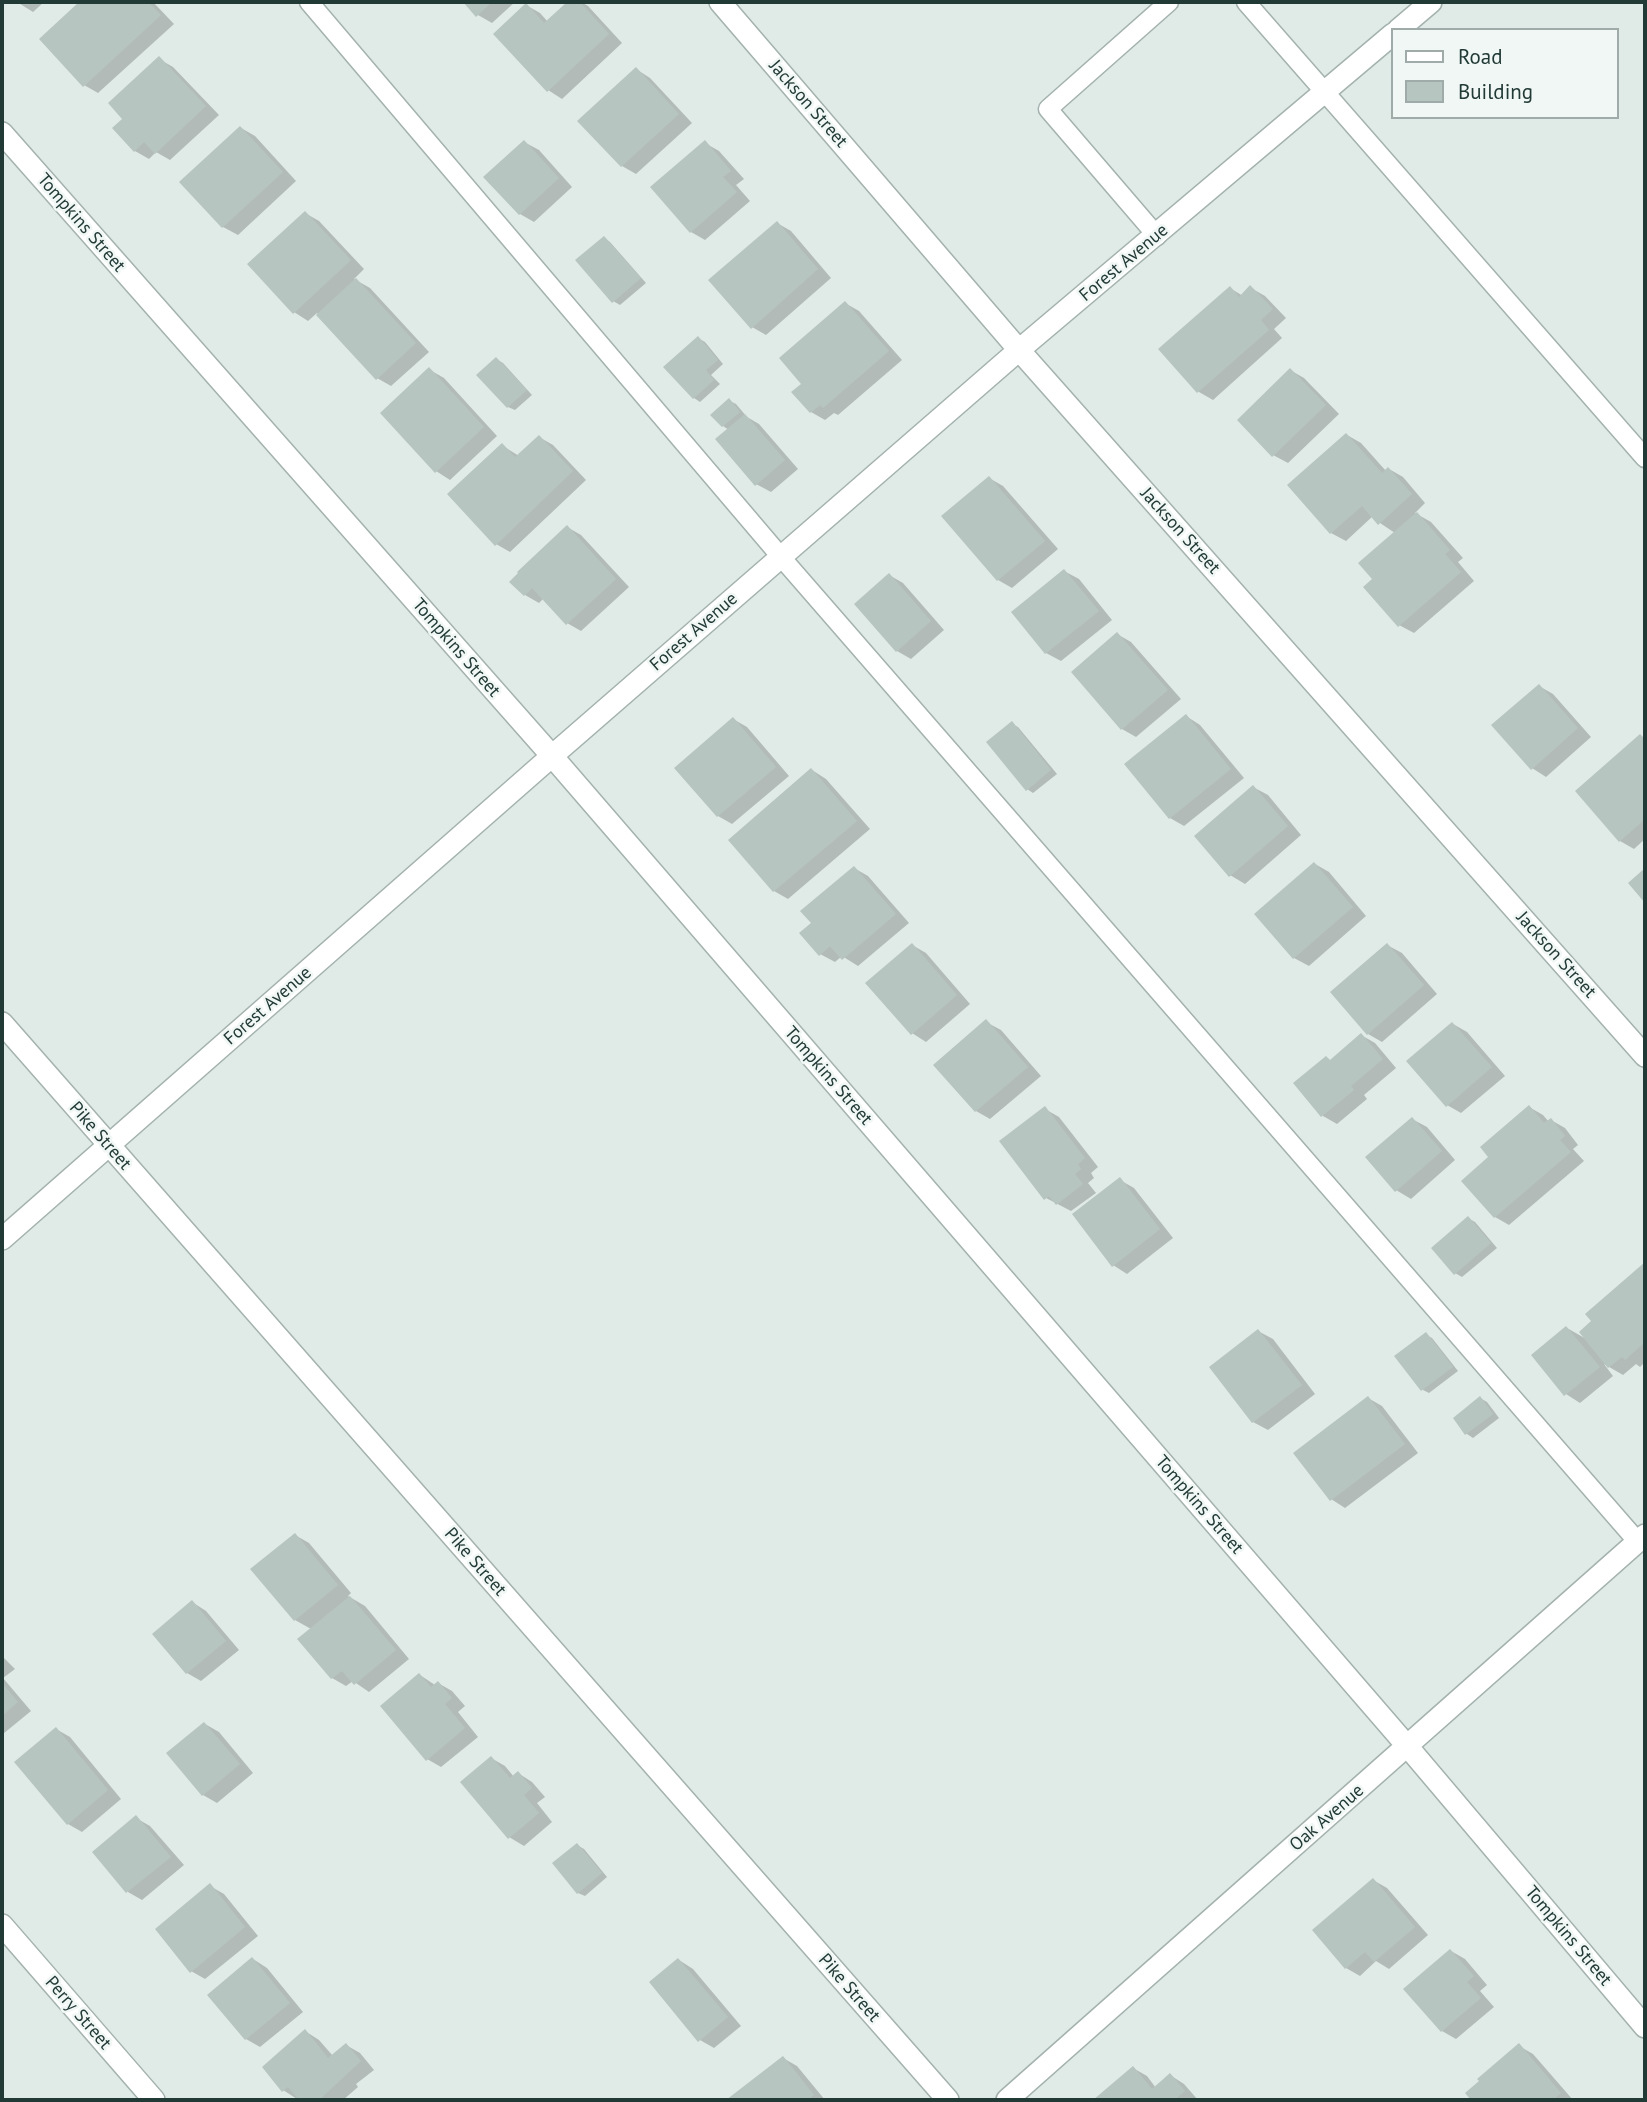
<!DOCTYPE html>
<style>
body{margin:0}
#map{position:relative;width:1647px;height:2102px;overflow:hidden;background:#e0eae7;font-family:"PT Sans",sans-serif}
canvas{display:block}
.frame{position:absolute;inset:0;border:4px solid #223a36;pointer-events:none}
.legend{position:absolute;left:1391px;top:28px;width:228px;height:91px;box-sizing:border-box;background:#f0f7f5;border:2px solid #9eaba9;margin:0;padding:9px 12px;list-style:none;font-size:21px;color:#223a36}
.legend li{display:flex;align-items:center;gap:14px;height:35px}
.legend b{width:35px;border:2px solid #9eaba9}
</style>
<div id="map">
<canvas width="1647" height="2102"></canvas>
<div class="frame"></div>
<ul class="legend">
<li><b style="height:9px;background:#fff"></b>Road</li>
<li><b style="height:19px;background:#b6c5c0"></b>Building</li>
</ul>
</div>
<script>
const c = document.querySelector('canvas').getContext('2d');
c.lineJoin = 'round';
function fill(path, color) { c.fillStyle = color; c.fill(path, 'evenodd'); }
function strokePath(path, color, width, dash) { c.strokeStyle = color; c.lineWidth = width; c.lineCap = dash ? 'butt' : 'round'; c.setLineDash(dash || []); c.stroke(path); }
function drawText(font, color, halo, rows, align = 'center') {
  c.font = font + ' "PT Sans",sans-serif'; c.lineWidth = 5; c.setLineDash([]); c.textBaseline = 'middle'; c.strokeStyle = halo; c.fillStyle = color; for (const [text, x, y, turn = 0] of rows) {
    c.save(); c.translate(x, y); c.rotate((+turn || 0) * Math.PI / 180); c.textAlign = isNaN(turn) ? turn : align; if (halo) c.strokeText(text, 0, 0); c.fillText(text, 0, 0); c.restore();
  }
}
fill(new Path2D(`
 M 17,2 L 44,2 L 33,12 Z
 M 82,2 L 153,2 L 174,24 L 98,93 L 84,85 L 41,39 Z
 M 465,2 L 515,2 L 492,23 L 478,15 Z
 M 570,2 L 581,2 L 588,6 L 622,43 L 562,99 L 548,90 L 526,5 L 540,13 L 548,22 Z
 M 159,59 L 173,67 L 219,115 L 170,160 L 156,152 L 149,159 L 135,151 L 114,128 L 125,119 Z
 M 636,69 L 650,78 L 692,123 L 636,174 L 622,166 Z
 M 241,128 L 255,136 L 296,181 L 238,235 L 223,227 L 182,182 Z
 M 524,142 L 539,150 L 572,187 L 534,222 L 520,214 Z
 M 705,143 L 719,151 L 744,179 L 736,185 L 750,201 L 705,240 L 691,232 Z
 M 305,213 L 319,221 L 364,269 L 354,279 L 370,288 L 429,352 L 391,386 L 377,378 L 317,313 L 308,321 L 294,312 Z
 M 777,223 L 791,231 L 831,278 L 766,335 L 752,327 Z
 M 604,238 L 610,242 L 646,283 L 620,305 L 613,301 Z
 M 1230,288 L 1243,296 L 1251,288 L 1265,296 L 1286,318 L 1274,329 L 1282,338 L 1213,400 L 1199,392 L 1161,349 Z
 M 845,303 L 859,311 L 902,360 L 838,415 L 834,413 L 825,420 L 811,412 L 803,384 Z
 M 698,338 L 705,342 L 723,364 L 711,375 L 720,384 L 700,402 L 694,398 Z
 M 496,359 L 503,363 L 532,395 L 515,410 L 508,407 Z
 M 430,370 L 444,378 L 497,436 L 450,480 L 436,471 Z
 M 1290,370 L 1304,378 L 1339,414 L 1288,463 L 1273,455 Z
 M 730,401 L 736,404 L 747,417 L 759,424 L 798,469 L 771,492 L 756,484 L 729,430 L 723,426 Z
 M 1347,435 L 1361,443 L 1386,471 L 1389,469 L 1403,477 L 1425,503 L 1415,513 L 1431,522 L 1463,558 L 1458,562 L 1474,581 L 1414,633 L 1399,625 L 1374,580 L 1395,533 L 1380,523 L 1373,516 L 1346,541 L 1331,533 Z
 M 539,437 L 553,445 L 586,480 L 510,552 L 496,544 L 503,446 L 519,456 Z
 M 989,478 L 1003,486 L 1058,549 L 1012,588 L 998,580 Z
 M 567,527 L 581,535 L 629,587 L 581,631 L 567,623 L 544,598 L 539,603 L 525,595 Z
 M 1064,571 L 1079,579 L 1112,620 L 1061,661 L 1046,653 L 1013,612 Z
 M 889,575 L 903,583 L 944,630 L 911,659 L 897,651 Z
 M 1117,634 L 1131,642 L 1181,699 L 1136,737 L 1122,729 Z
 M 1539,686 L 1553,694 L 1591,737 L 1546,777 L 1532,768 Z
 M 1186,716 L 1200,725 L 1244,778 L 1184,826 L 1170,818 Z
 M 733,719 L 747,727 L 789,776 L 732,824 L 718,816 Z
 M 1012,724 L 1018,727 L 1057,774 L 1033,793 L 1027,789 Z
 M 1641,736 L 1645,739 L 1645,839 L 1634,849 L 1620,841 Z
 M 812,770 L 826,779 L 870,829 L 788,899 L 774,891 L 730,840 Z
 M 1253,787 L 1268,795 L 1301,835 L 1245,884 L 1230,875 Z
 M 1315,864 L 1329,872 L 1366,916 L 1309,966 L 1294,958 L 1256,914 Z
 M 854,868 L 868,876 L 909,923 L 858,966 L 842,956 L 835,962 L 820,954 L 813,924 Z
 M 912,945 L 926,953 L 970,1004 L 926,1042 L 912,1033 Z
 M 1387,945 L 1402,953 L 1437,994 L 1382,1042 L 1368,1034 Z
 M 986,1022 L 1001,1030 L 1041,1076 L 990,1119 L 976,1111 Z
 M 1453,1024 L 1467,1032 L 1505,1076 L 1461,1113 L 1447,1105 Z
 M 1361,1035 L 1375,1043 L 1396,1068 L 1364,1095 L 1367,1099 L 1337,1124 L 1323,1116 L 1296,1084 L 1327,1058 L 1331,1061 Z
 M 1529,1107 L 1543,1115 L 1549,1122 L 1551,1120 L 1565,1128 L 1578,1145 L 1573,1149 L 1584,1161 L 1509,1225 L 1495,1217 L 1490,1158 Z
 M 1045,1109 L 1059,1117 L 1098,1167 L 1091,1173 L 1094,1178 L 1088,1183 L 1096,1193 L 1071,1211 L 1046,1198 Z
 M 1412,1119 L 1427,1127 L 1455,1160 L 1411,1199 L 1396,1190 Z
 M 1120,1180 L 1134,1188 L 1173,1238 L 1127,1274 L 1113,1265 Z
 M 1468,1218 L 1475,1222 L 1497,1248 L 1462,1277 L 1455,1273 Z
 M 1645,1265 L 1645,1362 L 1640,1367 L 1636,1364 L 1623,1375 L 1604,1364 L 1613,1376 L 1580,1403 L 1566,1394 L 1567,1328 L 1588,1340 L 1594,1321 L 1588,1314 Z
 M 1258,1331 L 1273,1339 L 1315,1394 L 1268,1430 L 1253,1422 L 1211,1367 Z
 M 1426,1335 L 1432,1338 L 1458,1371 L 1429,1393 L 1423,1390 Z
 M 1368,1398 L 1382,1406 L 1418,1453 L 1345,1508 L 1331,1499 Z
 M 1480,1398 L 1487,1402 L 1499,1418 L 1473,1438 L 1467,1434 L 1455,1418 Z
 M 295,1535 L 309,1543 L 351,1593 L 348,1596 L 365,1606 L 409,1659 L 369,1692 L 353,1681 L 346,1686 L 332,1678 L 311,1629 L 295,1620 Z
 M 192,1602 L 206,1611 L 239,1650 L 201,1681 L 187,1673 Z
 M 2,1656 L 15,1669 L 3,1678 L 31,1711 L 3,1734 Z
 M 420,1675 L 435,1685 L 438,1683 L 452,1691 L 465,1706 L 458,1712 L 478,1737 L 441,1767 L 427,1759 Z
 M 205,1724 L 219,1732 L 253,1773 L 217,1803 L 203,1795 Z
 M 56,1729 L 70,1737 L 121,1799 L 82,1832 L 68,1824 Z
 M 491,1758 L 505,1766 L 514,1777 L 518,1773 L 532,1782 L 545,1797 L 537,1803 L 552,1822 L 524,1846 L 509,1837 Z
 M 136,1818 L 150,1826 L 184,1865 L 142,1900 L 128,1892 Z
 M 577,1845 L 584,1849 L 607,1877 L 585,1896 L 578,1893 Z
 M 1373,1880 L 1387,1888 L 1428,1935 L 1389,1969 L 1376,1961 L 1360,1976 L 1346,1968 Z
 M 210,1886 L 224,1894 L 258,1936 L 205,1979 L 191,1971 Z
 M 1451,1951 L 1465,1959 L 1487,1985 L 1480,1991 L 1494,2007 L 1456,2039 L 1442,2031 Z
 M 253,1959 L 267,1968 L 303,2012 L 260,2047 L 246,2039 Z
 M 679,1960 L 693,1969 L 741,2026 L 714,2048 L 700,2040 Z
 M 305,2031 L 319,2040 L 333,2056 L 346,2045 L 360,2053 L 374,2070 L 356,2084 L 358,2087 L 343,2100 L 297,2099 L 283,2090 Z
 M 1519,2046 L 1533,2054 L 1573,2100 L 1474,2100 L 1467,2093 Z
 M 783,2058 L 797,2066 L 825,2100 L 729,2100 Z
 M 1133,2068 L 1147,2076 L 1156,2088 L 1170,2075 L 1184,2084 L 1198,2100 L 1096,2100 Z`), '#0003');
fill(new Path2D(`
 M 79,2 L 148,2 L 161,15 L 83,87 L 39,39 Z
 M 463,2 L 492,2 L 476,17 Z
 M 567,2 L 580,2 L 609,34 L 547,92 L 493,34 L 526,3 L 544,23 Z
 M 159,56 L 206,106 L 155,154 L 144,142 L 134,152 L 112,128 L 122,119 L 108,103 Z
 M 636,67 L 679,114 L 621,167 L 577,121 Z
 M 240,126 L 283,172 L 222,228 L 179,182 Z
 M 524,140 L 559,178 L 519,215 L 483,177 Z
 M 705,140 L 731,171 L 723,177 L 737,192 L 690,233 L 650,187 Z
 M 305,211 L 351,260 L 293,314 L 247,264 Z
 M 777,221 L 818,269 L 751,329 L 708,280 Z
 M 604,236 L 641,278 L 612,303 L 575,260 Z
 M 356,278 L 416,343 L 376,380 L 316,315 Z
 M 1250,285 L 1273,309 L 1261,320 L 1269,330 L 1197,393 L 1158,349 L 1230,286 L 1239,297 Z
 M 845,301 L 889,351 L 823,408 L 820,405 L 810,413 L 791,392 L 801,384 L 779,358 Z
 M 698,336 L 718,360 L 706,370 L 714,380 L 693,399 L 663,367 Z
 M 496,357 L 527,390 L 507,408 L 476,375 Z
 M 429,367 L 484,427 L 435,473 L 380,413 Z
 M 1290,368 L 1326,405 L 1272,457 L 1237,420 Z
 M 729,398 L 740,412 L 722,427 L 710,415 Z
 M 745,414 L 785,460 L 755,486 L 715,439 Z
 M 1346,433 L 1382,473 L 1388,467 L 1412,494 L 1378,525 L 1362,506 L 1330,534 L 1287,485 Z
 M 539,435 L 573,471 L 495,546 L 447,494 L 502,443 L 515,457 Z
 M 989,476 L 1045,541 L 997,581 L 941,516 Z
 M 1417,512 L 1450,550 L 1445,554 L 1461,572 L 1398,627 L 1363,587 L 1372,579 L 1358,563 Z
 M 567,525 L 616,579 L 566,625 L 532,588 L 524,596 L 509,582 L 518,573 L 517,572 Z
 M 1064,569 L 1099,611 L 1045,654 L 1011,612 Z
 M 889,573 L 931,621 L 896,652 L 854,604 Z
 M 1117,632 L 1168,690 L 1121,730 L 1071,672 Z
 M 1539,684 L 1578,728 L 1531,770 L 1491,725 Z
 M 1186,714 L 1231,769 L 1169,819 L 1124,764 Z
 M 733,717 L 776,767 L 717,817 L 674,768 Z
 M 1012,721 L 1051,770 L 1026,791 L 986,742 Z
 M 1640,734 L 1645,739 L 1645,819 L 1619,842 L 1575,791 Z
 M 811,768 L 857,821 L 773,892 L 728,840 Z
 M 1253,785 L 1288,826 L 1229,877 L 1194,836 Z
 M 1314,862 L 1353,907 L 1293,959 L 1254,914 Z
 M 854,866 L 896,914 L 842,960 L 830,946 L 819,956 L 799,933 L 811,923 L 800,911 Z
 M 1645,868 L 1645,903 L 1628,883 Z
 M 912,943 L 957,995 L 911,1035 L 865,983 Z
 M 1387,943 L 1424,985 L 1367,1035 L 1330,992 Z
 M 986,1019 L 1028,1067 L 975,1112 L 933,1065 Z
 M 1452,1022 L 1492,1067 L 1446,1107 L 1406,1061 Z
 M 1361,1033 L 1383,1059 L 1351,1086 L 1354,1090 L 1321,1117 L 1293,1083 L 1326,1056 L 1330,1060 Z
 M 1529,1105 L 1544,1123 L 1551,1118 L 1565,1136 L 1560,1140 L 1571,1152 L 1494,1218 L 1461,1181 L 1488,1157 L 1480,1147 Z
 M 1045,1106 L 1085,1158 L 1078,1164 L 1081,1169 L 1075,1174 L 1083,1184 L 1056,1205 L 1049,1196 L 1044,1200 L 999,1141 Z
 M 1412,1117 L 1442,1151 L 1395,1192 L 1365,1157 Z
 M 1120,1177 L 1160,1229 L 1112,1267 L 1072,1214 Z
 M 1468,1216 L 1491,1243 L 1454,1275 L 1431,1248 Z
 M 1645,1262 L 1645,1342 L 1625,1360 L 1622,1357 L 1608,1368 L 1579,1332 L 1591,1321 L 1585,1314 Z
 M 1566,1326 L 1600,1367 L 1564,1396 L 1531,1355 Z
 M 1258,1329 L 1302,1385 L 1252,1423 L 1209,1367 Z
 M 1426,1332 L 1453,1367 L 1421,1391 L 1394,1356 Z
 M 1368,1396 L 1405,1444 L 1330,1501 L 1293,1453 Z
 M 1480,1396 L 1493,1414 L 1465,1435 L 1453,1418 Z
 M 295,1533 L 338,1585 L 294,1621 L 250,1569 Z
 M 350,1596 L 396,1650 L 354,1685 L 342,1671 L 331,1679 L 297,1639 Z
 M 192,1600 L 226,1641 L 186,1674 L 152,1634 Z
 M 419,1673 L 431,1687 L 438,1681 L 452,1698 L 445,1704 L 465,1728 L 426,1761 L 380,1706 Z
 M 2,1683 L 18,1702 L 2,1716 Z
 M 204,1722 L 240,1764 L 202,1796 L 166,1753 Z
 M 56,1727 L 108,1790 L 67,1825 L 14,1762 Z
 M 491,1756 L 510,1778 L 518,1771 L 532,1788 L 524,1795 L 539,1813 L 508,1839 L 460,1782 Z
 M 136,1815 L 171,1857 L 126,1893 L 92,1852 Z
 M 577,1843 L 602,1873 L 577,1894 L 552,1863 Z
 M 1373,1878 L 1415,1927 L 1374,1962 L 1365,1952 L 1345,1969 L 1312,1930 Z
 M 210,1883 L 245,1927 L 190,1973 L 155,1929 Z
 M 1450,1949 L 1474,1976 L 1467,1982 L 1481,1998 L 1441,2032 L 1403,1989 Z
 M 252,1957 L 290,2003 L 245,2040 L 207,1995 Z
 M 678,1958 L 728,2017 L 698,2042 L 649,1982 Z
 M 305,2029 L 328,2058 L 346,2043 L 361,2061 L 319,2100 L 299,2100 L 288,2087 L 282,2092 L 262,2067 Z
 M 1519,2043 L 1561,2093 L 1553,2100 L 1471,2100 L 1465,2093 L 1479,2081 L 1477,2079 Z
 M 783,2056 L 814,2095 L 808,2100 L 726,2100 Z
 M 1133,2066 L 1152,2089 L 1170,2073 L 1185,2091 L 1174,2100 L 1093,2100 Z`), '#b6c5c0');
const service = new Path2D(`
 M 309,2 L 781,557 L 1638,1542
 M 1246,2 L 1645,458
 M 1157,236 L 1048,109 L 1169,2`);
const minor = new Path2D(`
 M 720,2 L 1019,350 L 1645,1056
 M 1398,30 L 1431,2
 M 2,133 L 552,756 L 1408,1747 L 1645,2027
 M 2,1023 L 948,2100
 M 2,1239 L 552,756 L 1019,350 L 1393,34
 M 2,1925 L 154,2100
 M 1007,2100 L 1645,1535`);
strokePath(service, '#a3b2ae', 21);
strokePath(minor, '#a3b2ae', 24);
strokePath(service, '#fff', 18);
strokePath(minor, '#fff', 21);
drawText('18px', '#223a36', '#f0f7f5', [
 ["Jackson Street",808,104,49],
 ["Tompkins Street",81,223,49],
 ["Forest Avenue",1124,263,-40],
 ["Jackson Street",1180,531,48],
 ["Forest Avenue",694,632,-41],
 ["Tompkins Street",456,648,49],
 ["Jackson Street",1556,955,48],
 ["Forest Avenue",268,1006,-41],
 ["Tompkins Street",828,1076,49],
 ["Pike Street",100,1136,49],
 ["Tompkins Street",1199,1505,49],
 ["Pike Street",475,1562,49],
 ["Oak Avenue",1327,1818,-41],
 ["Tompkins Street",1568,1936,50],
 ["Pike Street",849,1988,49],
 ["Perry Street",78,2013,49]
]);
</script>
